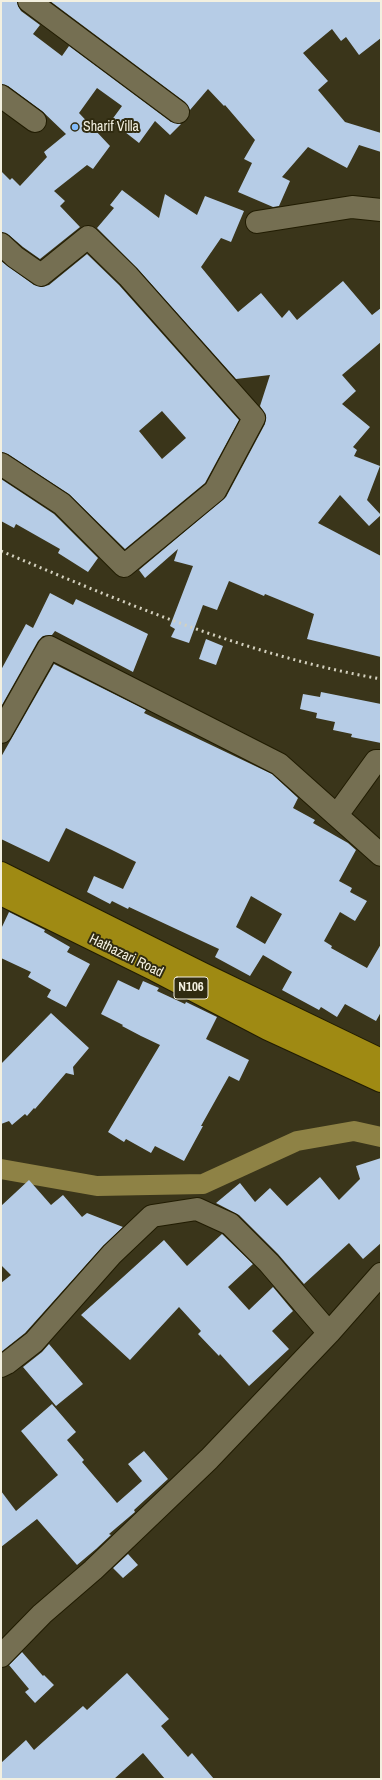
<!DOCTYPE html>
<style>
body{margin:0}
#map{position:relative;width:382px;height:1780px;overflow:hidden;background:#3a351a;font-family:"Archivo Narrow",sans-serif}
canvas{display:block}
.frame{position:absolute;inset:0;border:2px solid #f3f0e0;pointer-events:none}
</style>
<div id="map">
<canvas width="382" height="1780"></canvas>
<div class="frame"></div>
</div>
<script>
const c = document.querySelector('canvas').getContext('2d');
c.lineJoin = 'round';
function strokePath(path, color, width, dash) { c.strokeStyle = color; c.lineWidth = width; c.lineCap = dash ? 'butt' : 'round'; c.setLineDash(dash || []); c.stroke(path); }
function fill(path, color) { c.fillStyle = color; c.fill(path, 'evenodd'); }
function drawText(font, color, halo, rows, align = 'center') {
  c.font = font + ' "Archivo Narrow",sans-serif'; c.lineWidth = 4; c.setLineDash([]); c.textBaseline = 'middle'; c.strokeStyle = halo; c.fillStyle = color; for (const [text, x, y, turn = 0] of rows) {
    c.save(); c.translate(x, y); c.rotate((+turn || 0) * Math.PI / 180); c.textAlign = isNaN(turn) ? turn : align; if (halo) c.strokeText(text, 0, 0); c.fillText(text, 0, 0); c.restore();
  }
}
strokePath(new Path2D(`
 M 1,1169 L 97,1186 L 203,1184 L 297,1141 L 354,1131 L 381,1137`), '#8e8245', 20);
fill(new Path2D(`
 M 1,1 L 17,1 L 18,6 L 21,11 L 40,25 L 33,34 L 62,56 L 69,46 L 171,122 L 181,124 L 170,135 L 155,121 L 139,143 L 111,121 L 122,106 L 97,88 L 79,113 L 110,146 L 93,169 L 87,165 L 54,191 L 65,201 L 60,206 L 80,227 L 40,259 L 23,247 L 9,235 L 1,232 L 1,171 L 10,180 L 12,178 L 20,186 L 47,157 L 44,152 L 66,134 L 42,111 L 8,86 L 1,84 Z
 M 50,1 L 381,1 L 381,38 L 359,55 L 346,37 L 341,41 L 332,29 L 303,53 L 328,81 L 318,90 L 345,122 L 381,133 L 381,152 L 359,145 L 347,168 L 308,147 L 282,177 L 290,181 L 279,206 L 273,207 L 238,192 L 252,163 L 244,159 L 255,140 L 225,105 L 224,106 L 208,89 L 190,110 L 185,102 Z
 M 122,190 L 159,218 L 165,194 L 197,215 L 205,196 L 244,211 L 231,242 L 221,238 L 201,267 L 238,312 L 261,293 L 282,318 L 289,310 L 297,320 L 343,281 L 372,315 L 381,308 L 381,342 L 342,375 L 356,391 L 342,404 L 370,427 L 353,447 L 357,450 L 354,456 L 380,466 L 367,500 L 381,515 L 369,526 L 340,495 L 318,523 L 381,556 L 381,657 L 307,639 L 314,614 L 265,594 L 264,596 L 229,581 L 217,610 L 203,605 L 189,643 L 171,637 L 175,629 L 170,626 L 193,566 L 174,561 L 178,549 L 145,578 L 139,570 L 226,497 L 265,424 L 266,416 L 260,406 L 270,375 L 236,379 L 137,268 L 97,228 L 114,208 L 110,205 Z
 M 87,254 L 119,285 L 239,420 L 205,483 L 125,549 L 69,494 L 8,454 L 1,452 L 1,261 L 34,285 L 42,287 L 49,285 ZM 162,411 L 186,438 L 162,459 L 139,431 Z
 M 1,479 L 54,514 L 98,558 L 88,572 L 58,553 L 60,549 L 16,524 L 14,528 L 1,521 Z
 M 50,593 L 73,605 L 76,599 L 148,634 L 133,672 L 55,631 L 52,635 L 43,636 L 38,641 L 2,705 L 1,670 L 26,624 L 33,628 Z
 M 206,639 L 223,646 L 216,665 L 199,659 Z
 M 54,664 L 146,710 L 144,713 L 272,774 L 298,798 L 293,808 L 315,820 L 313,823 L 348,843 L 356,850 L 339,881 L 352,888 L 350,892 L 367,901 L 355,921 L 340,912 L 324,941 L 332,946 L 331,948 L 367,968 L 381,944 L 381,1012 L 376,1021 L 345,1004 L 337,1017 L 321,1007 L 319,1010 L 282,990 L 292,972 L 263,955 L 250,976 L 215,957 L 219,949 L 129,907 L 128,909 L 112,901 L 110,904 L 87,892 L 94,876 L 123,889 L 136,862 L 112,850 L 66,828 L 49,862 L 1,839 L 1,757 ZM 251,896 L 282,914 L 265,944 L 236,927 Z
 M 321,692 L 381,704 L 381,743 L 351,737 L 352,734 L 333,730 L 335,722 L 316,718 L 317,713 L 300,709 L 303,694 L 320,697 Z
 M 9,912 L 45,930 L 44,932 L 70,947 L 67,952 L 90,964 L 66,1007 L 47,997 L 51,990 L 28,977 L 31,972 L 1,958 L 1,929 Z
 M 118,980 L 139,990 L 143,981 L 159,988 L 157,991 L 185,1004 L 186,1002 L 217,1017 L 206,1039 L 249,1060 L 239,1081 L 229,1076 L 201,1126 L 203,1126 L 184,1161 L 155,1146 L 151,1153 L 126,1139 L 124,1142 L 108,1132 L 160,1045 L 141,1036 L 122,1026 L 123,1025 L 101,1014 Z
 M 51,1013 L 89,1048 L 73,1067 L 74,1075 L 66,1073 L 35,1109 L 34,1108 L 27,1116 L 25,1114 L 12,1125 L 9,1121 L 1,1124 L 1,1064 Z
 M 381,1158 L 381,1243 L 363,1259 L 349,1243 L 304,1284 L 278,1254 L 239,1215 L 216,1203 L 240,1183 L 255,1202 L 270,1188 L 287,1206 L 320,1177 L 339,1200 L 360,1179 L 356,1166 Z
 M 29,1180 L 51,1205 L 63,1195 L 82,1217 L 87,1213 L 123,1227 L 103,1246 L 25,1333 L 1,1352 L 1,1283 L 11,1275 L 1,1265 L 1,1206 Z
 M 222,1234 L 253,1264 L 228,1287 L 249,1310 L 273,1287 L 293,1311 L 272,1331 L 289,1349 L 249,1386 L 220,1354 L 219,1356 L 198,1334 L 201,1331 L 179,1307 L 130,1360 L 81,1315 L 164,1240 L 187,1266 Z
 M 49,1344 L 83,1384 L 56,1406 L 23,1367 L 42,1352 Z
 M 52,1404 L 76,1432 L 67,1440 L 84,1460 L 82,1462 L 117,1503 L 142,1481 L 128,1464 L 144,1451 L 168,1479 L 134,1510 L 135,1512 L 109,1534 L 111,1535 L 96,1549 L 77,1565 L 37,1519 L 1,1547 L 1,1491 L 16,1511 L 58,1475 L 21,1431 Z
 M 128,1554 L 138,1565 L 123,1578 L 113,1568 Z
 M 22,1652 L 43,1676 L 44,1675 L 54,1685 L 35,1703 L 25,1692 L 29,1689 L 9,1665 Z
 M 127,1673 L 169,1719 L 161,1726 L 188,1757 L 192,1753 L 214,1779 L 165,1779 L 143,1753 L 114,1779 L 1,1779 L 1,1763 L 26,1740 L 34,1750 L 83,1706 L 87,1710 Z`), '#b6cce6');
const street = new Path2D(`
 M 29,1 L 178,112
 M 1,96 L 35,121
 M 257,222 L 352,207 L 381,210
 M 1,244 L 15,257 L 41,275 L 88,237 L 128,276 L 254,418 L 215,491 L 124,566 L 62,504 L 1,464
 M 1,732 L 49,647 L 279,764 L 381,855
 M 337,815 L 376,761 L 381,761
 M 1,1366 L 7,1363 L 34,1342 L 112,1254 L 152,1216 L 197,1209 L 230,1224 L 269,1263 L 329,1333
 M 1,1656 L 42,1614 L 93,1570 L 209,1459 L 329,1333 L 381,1274`);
const highway = new Path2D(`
 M 1,873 L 203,974 L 381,1060
 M 1,894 L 155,970 L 268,1029 L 381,1081`);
strokePath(street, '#211c02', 24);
strokePath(highway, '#211c02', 24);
strokePath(street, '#756f52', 22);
strokePath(highway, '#9f8a13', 22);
strokePath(new Path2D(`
 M 1,551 C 124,603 249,656 381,679`), '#d4d1bf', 3, [2, 4]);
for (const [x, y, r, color] of [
 [75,127,4,"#83bcfb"]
]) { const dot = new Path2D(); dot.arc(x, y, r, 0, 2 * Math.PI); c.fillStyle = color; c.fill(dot); strokePath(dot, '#302b10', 1.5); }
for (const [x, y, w] of [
 [191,988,34]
]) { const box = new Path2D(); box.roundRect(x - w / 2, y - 11, w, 22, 3); c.fillStyle = '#302b10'; c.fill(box); strokePath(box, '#f3f0e0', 1); }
drawText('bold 13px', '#f3f0e0', null, [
 ["N106",191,988]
]);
drawText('14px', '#f3f0e0', '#302b10', [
 ["Sharif Villa",83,127]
], 'left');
drawText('14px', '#f3f0e0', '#302b10', [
 ["Hathazari Road",126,956,26]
]);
</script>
